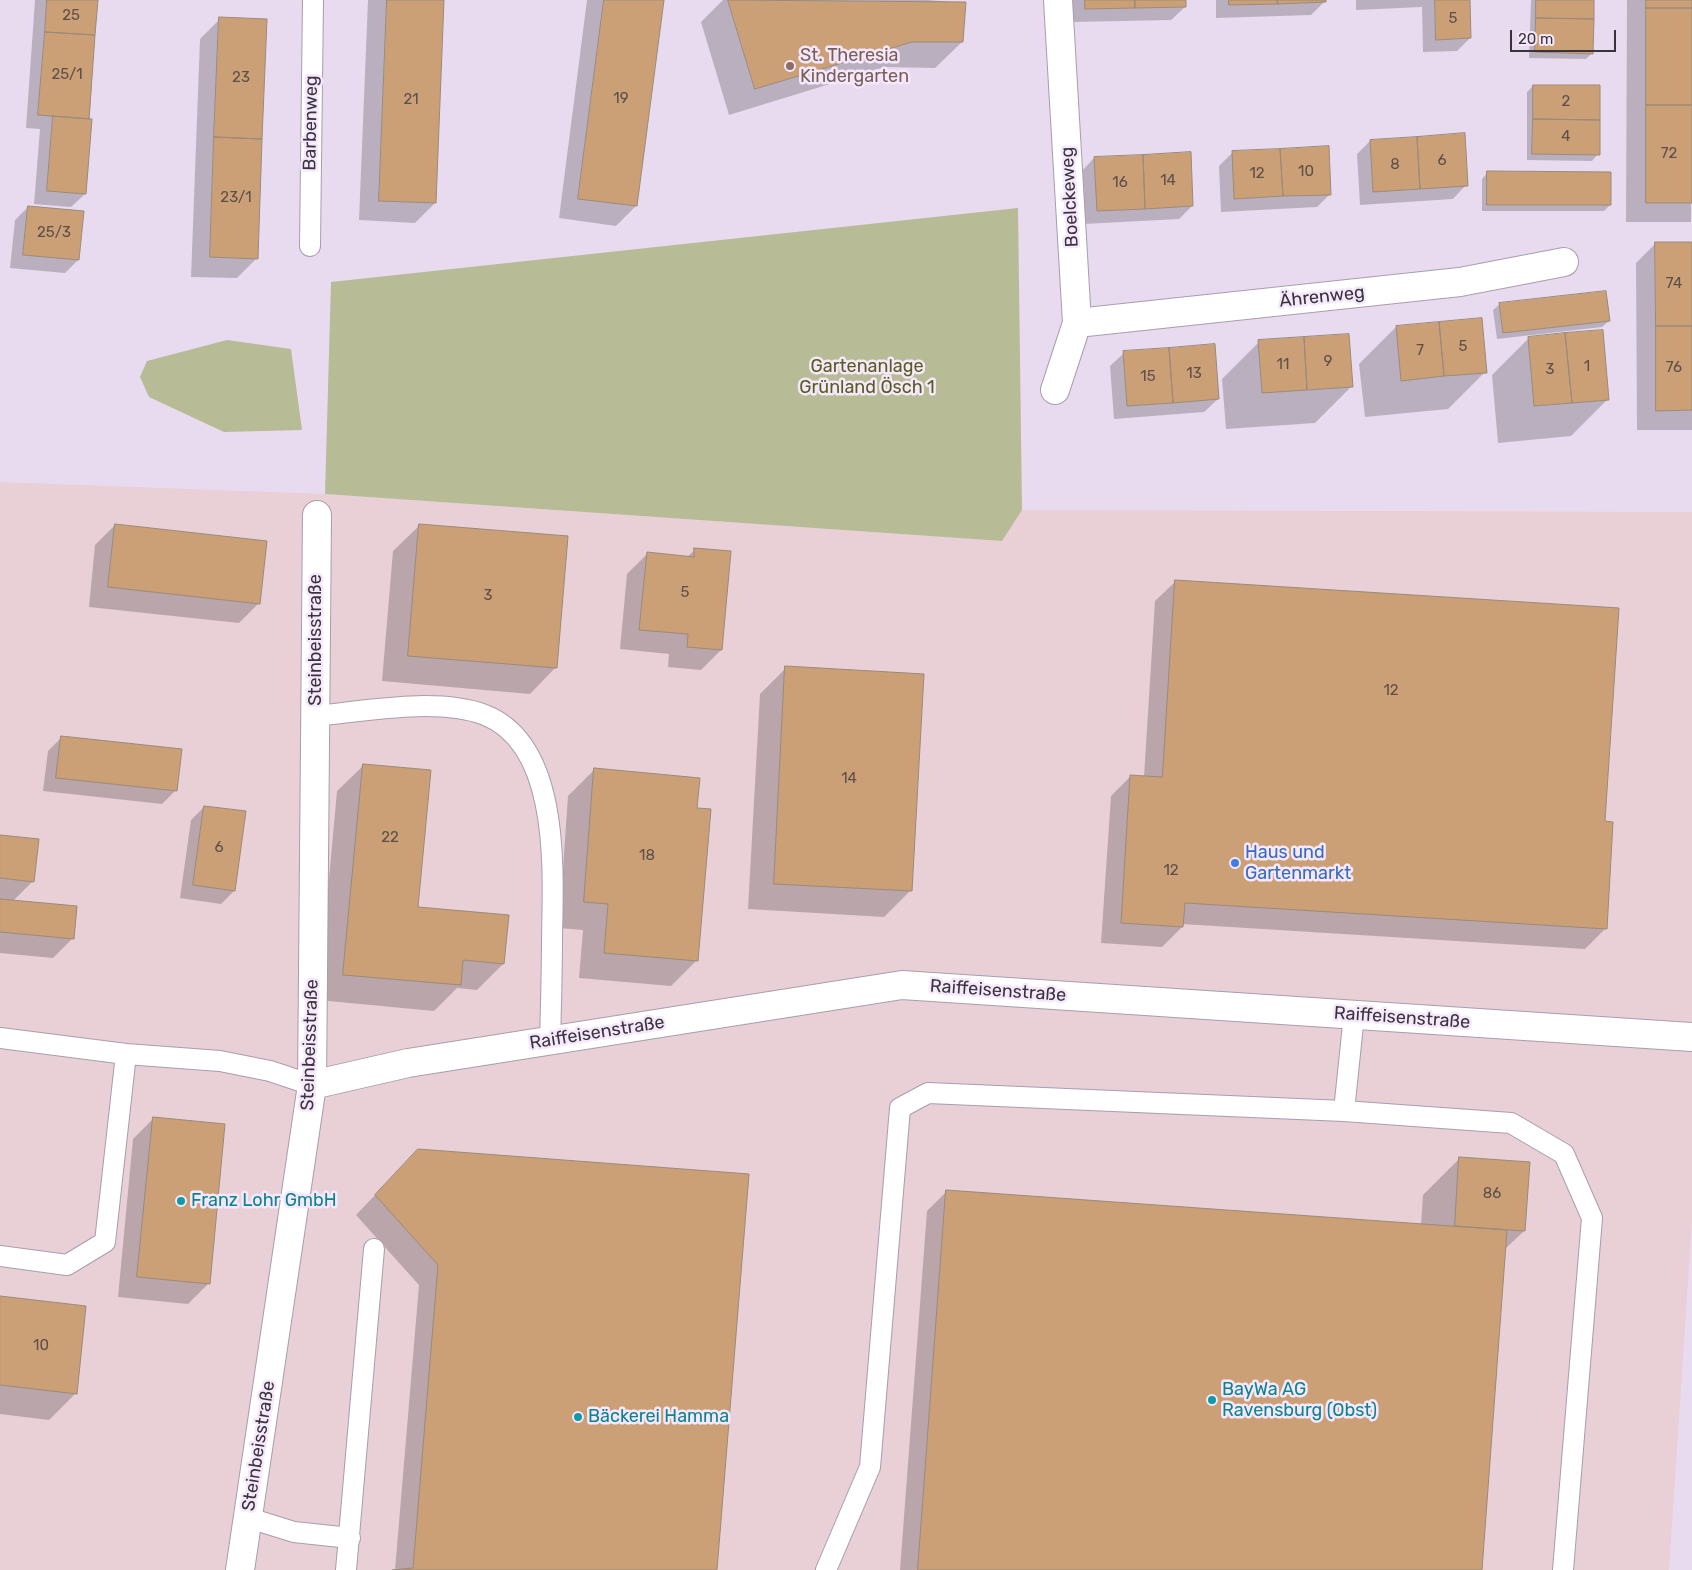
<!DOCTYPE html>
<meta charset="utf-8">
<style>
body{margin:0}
#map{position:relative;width:1692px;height:1570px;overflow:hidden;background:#e9dbef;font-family:Rubik,sans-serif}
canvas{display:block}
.scale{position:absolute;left:1510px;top:30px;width:106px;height:22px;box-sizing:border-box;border:2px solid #39343b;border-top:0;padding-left:6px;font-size:15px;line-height:18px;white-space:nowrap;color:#39343b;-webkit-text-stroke:4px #f6e8fc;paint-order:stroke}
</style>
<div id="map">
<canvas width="1692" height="1570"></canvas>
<div class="scale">20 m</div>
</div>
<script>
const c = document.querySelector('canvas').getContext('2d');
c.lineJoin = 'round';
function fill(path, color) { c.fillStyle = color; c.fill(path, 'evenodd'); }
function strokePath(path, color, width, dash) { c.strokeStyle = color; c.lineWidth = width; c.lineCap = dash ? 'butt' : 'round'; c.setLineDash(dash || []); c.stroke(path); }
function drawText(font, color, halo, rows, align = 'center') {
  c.font = font + ' Rubik,sans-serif'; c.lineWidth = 5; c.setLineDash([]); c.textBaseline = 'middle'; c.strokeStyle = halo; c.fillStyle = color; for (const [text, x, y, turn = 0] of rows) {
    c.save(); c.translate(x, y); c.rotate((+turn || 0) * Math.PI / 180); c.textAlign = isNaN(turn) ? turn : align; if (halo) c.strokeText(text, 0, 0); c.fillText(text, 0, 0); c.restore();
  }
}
fill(new Path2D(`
 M 0,482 L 325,494 L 1002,541 L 1022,510 L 1692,512 L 1692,1221 L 1669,1570 L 0,1570 Z`), '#e9cfd6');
fill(new Path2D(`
 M 1018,208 L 1022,510 L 1002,541 L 325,494 L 331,282 Z
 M 227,340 L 291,349 L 302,430 L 224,432 L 149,397 L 140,377 L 147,361 Z`), '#b7bb96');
fill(new Path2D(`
 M 35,0 L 97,0 L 85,194 L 71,207 L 34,204 L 40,129 L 26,128 Z
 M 368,0 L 443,0 L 435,203 L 415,223 L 359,220 Z
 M 587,0 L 663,0 L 636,206 L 616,226 L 559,218 Z
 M 723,0 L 928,0 L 964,3 L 962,42 L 935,68 L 885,67 L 729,115 L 701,22 Z
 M 1072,0 L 1184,0 L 1185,7 L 1171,20 L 1072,22 Z
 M 1216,0 L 1324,0 L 1324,2 L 1311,15 L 1216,18 Z
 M 1356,0 L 1469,0 L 1470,38 L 1457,51 L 1423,52 L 1422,7 L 1356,10 Z
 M 1531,0 L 1593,0 L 1592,53 L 1586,59 L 1529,58 Z
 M 1627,0 L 1692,0 L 1691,222 L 1626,222 Z
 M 220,19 L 257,258 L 237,278 L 191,277 L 200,39 Z
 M 1533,86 L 1598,154 L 1592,161 L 1527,160 L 1527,92 Z
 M 1370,141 L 1466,185 L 1453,199 L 1360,205 L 1357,154 Z
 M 1233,152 L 1330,194 L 1317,207 L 1221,212 L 1219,166 Z
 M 1094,158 L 1192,206 L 1179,219 L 1084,224 L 1081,172 Z
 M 1488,172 L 1610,205 L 1604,211 L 1482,211 L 1482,179 Z
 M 28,207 L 78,260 L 65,273 L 10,268 L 15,220 Z
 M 1656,243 L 1692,243 L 1692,430 L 1637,430 L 1636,263 Z
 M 1500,304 L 1609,321 L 1602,327 L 1497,339 L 1493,310 Z
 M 1396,327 L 1485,372 L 1448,409 L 1365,417 L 1359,364 Z
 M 1529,338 L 1608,399 L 1571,436 L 1498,443 L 1492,375 Z
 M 1259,342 L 1352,386 L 1315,423 L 1226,429 L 1222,379 Z
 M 1124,353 L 1218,399 L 1204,412 L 1114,419 L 1110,366 Z
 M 115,525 L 259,603 L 239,623 L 89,607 L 95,545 Z
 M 420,525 L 556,667 L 530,694 L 382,681 L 393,551 Z
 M 695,550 L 721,650 L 701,670 L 668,667 L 669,654 L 620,649 L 627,574 L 647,554 L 687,557 Z
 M 1175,582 L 1604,822 L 1605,929 L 1585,949 L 1182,924 L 1182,927 L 1162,947 L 1101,943 L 1111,796 L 1131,776 L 1144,777 L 1155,601 Z
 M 786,668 L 911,890 L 884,917 L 748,909 L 760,694 Z
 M 61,738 L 176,790 L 162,804 L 43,791 L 48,751 Z
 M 364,765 L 417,908 L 503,964 L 477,990 L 457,988 L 434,1011 L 318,1000 L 337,791 Z
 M 594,770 L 696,809 L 697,960 L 671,986 L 579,978 L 583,930 L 559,928 L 568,796 Z
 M 204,807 L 234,891 L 221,904 L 180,898 L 191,820 Z
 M 0,836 L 33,881 L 13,901 L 73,938 L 53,958 L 0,953 Z
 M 153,1119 L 224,1126 L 208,1284 L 188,1304 L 118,1297 L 133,1139 Z
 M 418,1150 L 716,1570 L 395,1570 L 419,1285 L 356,1215 Z
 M 1460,1158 L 1524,1231 L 1504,1250 L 1480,1570 L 900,1570 L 927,1211 L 947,1191 L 1421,1225 L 1423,1195 Z
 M 0,1298 L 75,1394 L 49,1420 L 0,1414 Z`), '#0003');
const building = new Path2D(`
 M 47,0 L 98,0 L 95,35 L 45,32 Z
 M 387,0 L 444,0 L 436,203 L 379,201 Z
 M 604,0 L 664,0 L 637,206 L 578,199 Z
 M 728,0 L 966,2 L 963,42 L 912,42 L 755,89 Z
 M 1085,0 L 1135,0 L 1135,8 L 1085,9 Z
 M 1135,0 L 1186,0 L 1186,7 L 1135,8 Z
 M 1229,0 L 1277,0 L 1278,4 L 1229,5 Z
 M 1277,0 L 1326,0 L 1326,2 L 1278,4 Z
 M 1435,0 L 1470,0 L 1471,38 L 1436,40 Z
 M 1536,0 L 1594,0 L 1594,19 L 1536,18 Z
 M 1646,0 L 1692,0 L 1692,8 L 1646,8 Z
 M 1646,8 L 1692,8 L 1692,105 L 1646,105 Z
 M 219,17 L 267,19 L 262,139 L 214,137 Z
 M 1536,18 L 1594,19 L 1593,54 L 1535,52 Z
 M 45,32 L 95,35 L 89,119 L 38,115 Z
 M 1533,85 L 1600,85 L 1600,120 L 1533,119 Z
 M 1646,105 L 1692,105 L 1692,203 L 1646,203 Z
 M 53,116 L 92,119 L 86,194 L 47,191 Z
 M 1533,119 L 1600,120 L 1600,155 L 1532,154 Z
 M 1465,133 L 1468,186 L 1420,189 L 1417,137 Z
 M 214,137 L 262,139 L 258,259 L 210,257 Z
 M 1417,137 L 1420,189 L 1373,192 L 1370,140 Z
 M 1329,146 L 1331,195 L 1283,196 L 1280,149 Z
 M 1280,149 L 1283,196 L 1234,199 L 1232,151 Z
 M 1191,152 L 1193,206 L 1145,209 L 1143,155 Z
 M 1143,155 L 1145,209 L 1097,211 L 1094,157 Z
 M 1487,171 L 1611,172 L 1611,205 L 1487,205 Z
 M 28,206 L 84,211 L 79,260 L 23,255 Z
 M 1655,242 L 1692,242 L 1692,326 L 1656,326 Z
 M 1606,291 L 1610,321 L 1503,333 L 1499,303 Z
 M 1482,318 L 1487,373 L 1444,376 L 1439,322 Z
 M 1439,322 L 1444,376 L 1401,381 L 1396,326 Z
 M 1656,326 L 1692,326 L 1692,410 L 1656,411 Z
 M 1603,330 L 1609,400 L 1572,403 L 1565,333 Z
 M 1565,333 L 1572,403 L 1534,406 L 1528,337 Z
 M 1349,334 L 1353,387 L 1307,390 L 1304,337 Z
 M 1304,337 L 1307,390 L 1262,393 L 1258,340 Z
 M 1215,344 L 1219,399 L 1173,403 L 1169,348 Z
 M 1169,348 L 1173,403 L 1127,406 L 1123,351 Z
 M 115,524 L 267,541 L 260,604 L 108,587 Z
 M 419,524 L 568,536 L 557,668 L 408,656 Z
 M 694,548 L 731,551 L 722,650 L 687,647 L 688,634 L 639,630 L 647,552 L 694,557 Z
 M 1175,580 L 1619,608 L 1605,821 L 1613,822 L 1607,929 L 1185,903 L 1183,927 L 1121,923 L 1130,775 L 1162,777 Z
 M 785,666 L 924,674 L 912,891 L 774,884 Z
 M 61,736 L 182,749 L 177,791 L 56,778 Z
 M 363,764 L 431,770 L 418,907 L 509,915 L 504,964 L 463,960 L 461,985 L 343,975 Z
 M 594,768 L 700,778 L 697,808 L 711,809 L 698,961 L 604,953 L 608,904 L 584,902 Z
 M 204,806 L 246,811 L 235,891 L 193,885 Z
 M 0,835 L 39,839 L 34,882 L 0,878 Z
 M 0,899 L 77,906 L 74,939 L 0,932 Z
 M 153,1117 L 225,1124 L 210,1284 L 137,1277 Z
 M 418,1149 L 749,1174 L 717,1570 L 392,1570 L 413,1568 L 438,1265 L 375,1195 Z
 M 1459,1157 L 1530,1162 L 1525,1231 L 1455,1226 Z
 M 946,1190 L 1507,1230 L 1482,1570 L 918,1570 Z
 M 0,1296 L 86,1306 L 77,1394 L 0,1385 Z`);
fill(building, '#cba076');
strokePath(building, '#9b8a7b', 1);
const service = new Path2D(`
 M 310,246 L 313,0
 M 315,716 C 366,711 437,697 485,715 C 561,745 553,872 552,938 C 552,972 551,1006 550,1041
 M 0,1038 L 126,1054 L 220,1061 L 270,1071 L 312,1085
 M 1344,1111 L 1354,1015
 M 0,1256 L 67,1265 L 105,1242 L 126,1054
 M 249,1518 L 294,1532 L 350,1538
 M 346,1570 L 374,1249
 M 826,1570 L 870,1467 L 900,1108 L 928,1093 L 1344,1111 L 1511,1123 L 1564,1154 L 1592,1218 L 1563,1570`);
const minor = new Path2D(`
 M 1077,323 L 1460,282 L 1564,262
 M 1055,390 L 1077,323 L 1058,0
 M 312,1085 L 408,1063 L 902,985 L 1692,1037
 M 240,1570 L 312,1085 L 317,515`);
strokePath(service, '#a99daf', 22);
strokePath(minor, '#a99daf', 30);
strokePath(service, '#fff', 20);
strokePath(minor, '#fff', 28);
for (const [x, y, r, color] of [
 [790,66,5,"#8d6e63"],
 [1235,863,5,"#3f7fe0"],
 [181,1201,5,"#0f9aa8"],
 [1212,1400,5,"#0f9aa8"],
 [578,1417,5,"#0f9aa8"]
]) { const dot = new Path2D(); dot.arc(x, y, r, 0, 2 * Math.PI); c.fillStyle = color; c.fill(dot); strokePath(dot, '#f6e8fc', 2); }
drawText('15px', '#5e4f4a', null, [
 ["25",71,16],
 ["5",1453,19],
 ["25/1",67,75],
 ["23",241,78],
 ["19",621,99],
 ["21",411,100],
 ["2",1566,102],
 ["4",1566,137],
 ["72",1669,154],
 ["6",1442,161],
 ["8",1395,165],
 ["10",1306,172],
 ["12",1257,174],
 ["14",1168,181],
 ["16",1120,183],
 ["23/1",236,198],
 ["25/3",54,233],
 ["74",1674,284],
 ["5",1463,347],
 ["7",1420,351],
 ["9",1328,362],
 ["11",1283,365],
 ["1",1587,367],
 ["76",1674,368],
 ["3",1550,370],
 ["13",1194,374],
 ["15",1148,377],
 ["5",685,593],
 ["3",488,596],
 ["12",1391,691],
 ["14",849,779],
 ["22",390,838],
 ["6",219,848],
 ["18",647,856],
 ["12",1171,871],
 ["86",1492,1194],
 ["10",41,1346]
]);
drawText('18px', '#785e54', '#f6e8fc', [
 ["St. Theresia",800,56],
 ["Kindergarten",800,77]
], 'left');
drawText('18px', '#39343b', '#f6e8fc', [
 ["Barbenweg",311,123,-89],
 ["Boelckeweg",1070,197,-93],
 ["Ährenweg",1322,297,-6],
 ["Steinbeisstraße",316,640,-90],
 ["Raiffeisenstraße",998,991,4],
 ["Raiffeisenstraße",1402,1018,4],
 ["Raiffeisenstraße",597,1033,-9],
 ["Steinbeisstraße",310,1045,-88],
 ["Steinbeisstraße",259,1446,-81]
]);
drawText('18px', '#585d1d', '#f6e8fc', [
 ["Gartenanlage",867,367],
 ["Grünland Ösch 1",867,388]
]);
drawText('18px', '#366cbe', '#f6e8fc', [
 ["Haus und",1245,853],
 ["Gartenmarkt",1245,874]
], 'left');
drawText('18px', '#0d838f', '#f6e8fc', [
 ["Franz Lohr GmbH",191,1201],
 ["BayWa AG",1222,1390],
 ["Ravensburg (Obst)",1222,1411],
 ["Bäckerei Hamma",588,1417]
], 'left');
</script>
